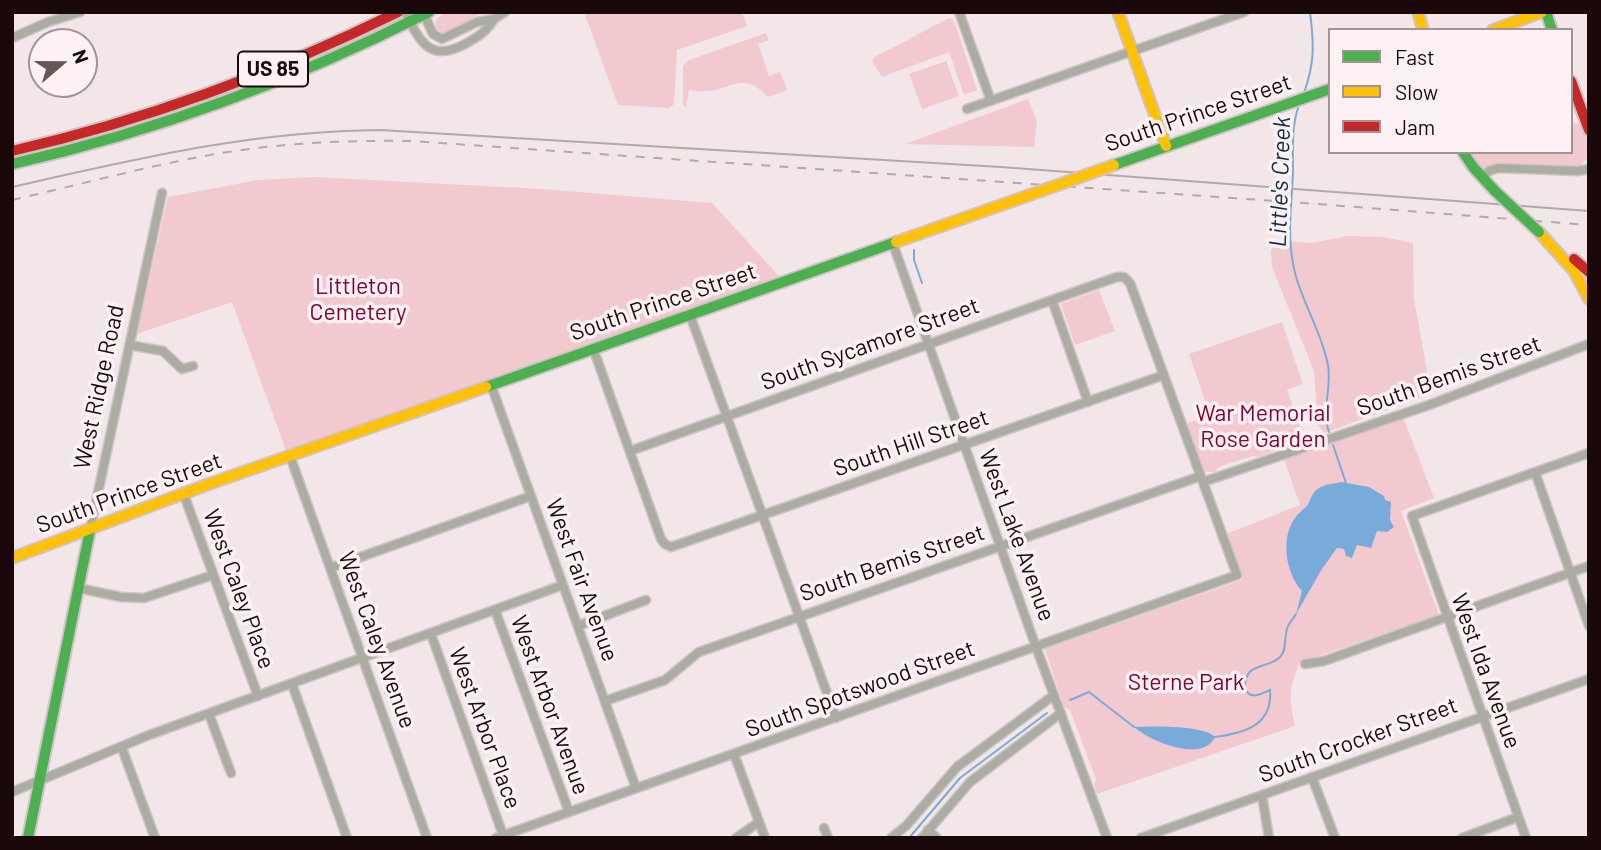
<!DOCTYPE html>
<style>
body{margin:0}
#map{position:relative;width:1601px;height:850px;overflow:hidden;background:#f2e6e8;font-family:Barlow,sans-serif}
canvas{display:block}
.frame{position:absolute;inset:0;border:14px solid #1a080b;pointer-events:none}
.legend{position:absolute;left:1328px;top:28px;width:245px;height:126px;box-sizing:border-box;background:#fdf1f3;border:2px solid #a29496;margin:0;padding:9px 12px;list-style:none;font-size:21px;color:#1a080b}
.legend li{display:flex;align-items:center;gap:14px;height:35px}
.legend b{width:35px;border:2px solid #a29496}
.north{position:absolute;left:28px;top:28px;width:70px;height:70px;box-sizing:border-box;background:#fdf1f3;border:2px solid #a29496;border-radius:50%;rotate:70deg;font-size:19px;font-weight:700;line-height:28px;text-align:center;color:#1a080b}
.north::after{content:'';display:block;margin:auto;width:24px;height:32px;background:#665658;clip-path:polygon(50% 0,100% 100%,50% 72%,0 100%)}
</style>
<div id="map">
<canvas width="1601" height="850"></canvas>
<div class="frame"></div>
<ul class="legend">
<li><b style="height:9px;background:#4caf50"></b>Fast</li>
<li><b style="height:9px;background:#ffc107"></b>Slow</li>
<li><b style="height:9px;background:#c62828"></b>Jam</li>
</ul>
<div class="north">N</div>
</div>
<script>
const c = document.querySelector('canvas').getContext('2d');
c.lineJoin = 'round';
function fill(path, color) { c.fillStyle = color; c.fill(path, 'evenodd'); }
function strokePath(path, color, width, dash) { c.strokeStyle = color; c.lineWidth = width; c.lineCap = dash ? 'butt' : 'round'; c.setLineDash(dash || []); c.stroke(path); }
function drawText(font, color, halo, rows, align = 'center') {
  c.font = font + ' Barlow,sans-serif'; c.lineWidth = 7; c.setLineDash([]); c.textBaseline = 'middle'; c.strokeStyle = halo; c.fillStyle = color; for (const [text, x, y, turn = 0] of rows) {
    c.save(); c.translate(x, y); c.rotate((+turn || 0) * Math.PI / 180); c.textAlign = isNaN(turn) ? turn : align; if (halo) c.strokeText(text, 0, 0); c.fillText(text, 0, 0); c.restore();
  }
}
fill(new Path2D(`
 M 446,12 L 483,12 L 448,33 C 439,34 434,29 436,19 Z
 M 584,12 L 742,12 L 747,26 L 677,50 L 674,104 L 669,108 L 618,105 Z
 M 949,18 L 952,19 L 956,26 L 977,90 L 964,95 L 949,52 L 882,77 L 872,61 L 873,58 Z
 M 766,33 L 769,40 L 758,44 L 768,73 L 769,76 L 780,72 L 787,90 L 768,97 C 743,70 734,89 706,91 C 701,92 695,91 689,90 L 686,107 L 683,105 L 683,66 L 689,60 Z
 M 946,61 L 959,96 L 922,109 L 909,74 Z
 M 1028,99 L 1037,122 L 1034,147 L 905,144 Z
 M 1571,123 L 1582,124 L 1589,144 L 1589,157 L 1578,167 L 1494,164 L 1482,169 L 1470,152 L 1571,152 Z
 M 313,177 L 542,189 L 712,203 L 779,276 L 287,453 L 232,302 L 137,334 L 168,197 L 258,180 Z
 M 1348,236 L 1383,237 L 1413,243 L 1414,298 L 1431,394 L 1324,433 L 1318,425 L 1314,371 L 1272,267 L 1271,251 L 1277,240 L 1311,243 Z
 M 1099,290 L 1115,331 L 1075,345 L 1061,304 Z
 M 1282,322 L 1303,384 L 1287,390 L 1304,438 L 1295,441 L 1293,444 L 1258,457 L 1253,456 L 1219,467 L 1215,472 L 1207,472 L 1201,466 L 1186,424 L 1210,415 L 1189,354 Z
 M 1402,414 L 1434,498 L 1401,511 L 1439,615 L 1300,662 C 1288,690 1289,697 1295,726 L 1097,794 L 1094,785 L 1096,779 L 1070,710 L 1064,707 L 1045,649 L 1242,580 L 1226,534 L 1300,505 L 1283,456 Z`), '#f3c9d0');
fill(new Path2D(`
 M 1341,482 L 1369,487 L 1384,496 L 1385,500 L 1391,502 L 1390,520 L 1394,527 L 1387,532 L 1377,531 L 1371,548 L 1357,545 L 1352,558 L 1346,556 L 1344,549 L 1337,548 L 1322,569 L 1296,614 L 1302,591 C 1286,574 1280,538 1295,518 C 1298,513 1303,510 1307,506 C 1311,499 1312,492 1319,488 C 1325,484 1334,484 1341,482 Z
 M 1134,727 C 1152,726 1204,725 1215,737 C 1203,763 1151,742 1134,727 Z`), '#79abda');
strokePath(new Path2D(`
 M 1304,93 C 1315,62 1314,44 1310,12
 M 1299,105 C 1291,127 1293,151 1293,174 C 1291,210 1286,245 1297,280 C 1306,309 1322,334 1328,365 C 1332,388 1321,411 1329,432
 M 914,250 L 914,260 L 922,283
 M 1333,445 L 1346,483
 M 1070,700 L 1089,692 L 1134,727
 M 1215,737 C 1245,733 1273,725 1270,690 C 1262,693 1251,701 1245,689 C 1244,661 1267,670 1280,657 C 1287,650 1284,638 1287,629 C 1288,624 1293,619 1296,614
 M 909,838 L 960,778 L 1047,713`), '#79abda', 2);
const street = new Path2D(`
 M 405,12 C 420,42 430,63 465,44 C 478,37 486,32 494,19
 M 423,12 L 433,34 L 442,39 L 477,22 L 494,19 L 505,12
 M 959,12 L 991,101
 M 12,38 L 48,22 L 80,12
 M 967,109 L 1244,12
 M 1482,177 L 1489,171 L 1498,168 L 1577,171 L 1589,169
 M 893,244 L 1036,647 L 1107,838
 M 1052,300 L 1088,402
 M 690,315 L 836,718
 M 129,345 L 163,351 L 182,369 L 193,366
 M 593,348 L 661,539 L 665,544 L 671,547 L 1164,375
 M 491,385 L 636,788
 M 290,456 L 427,838
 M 1535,472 L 1589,626
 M 1203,482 L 1429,405 L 1589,344
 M 184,495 L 258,696
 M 90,530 L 162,193
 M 330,568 L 531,496
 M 78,588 L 121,597 L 144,598 L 213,575
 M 495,610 L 569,812
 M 578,626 L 646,600
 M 431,634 L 503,835
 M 1305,664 L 1324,661 L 1589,566
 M 292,684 L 347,838
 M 605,701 L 665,680 L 699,652 L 1201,476
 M 209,714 L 231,773
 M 122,748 L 155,838
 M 734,754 L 765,838
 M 1312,777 L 1335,838
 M 12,792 L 149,735 L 563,585
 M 1262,795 L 1269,838
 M 824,828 L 828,838
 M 928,830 L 937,838
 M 496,838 L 1237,575 L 1130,283 L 1124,277 L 1117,277 L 1052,300 L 630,451
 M 736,838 L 759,822
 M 891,838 L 906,826 L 957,767 L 1054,695
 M 922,838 L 970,782 L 1061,713
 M 1141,838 L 1589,679
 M 1462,838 L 1518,817
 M 1526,838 L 1412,516 L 1589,453`);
const fast = new Path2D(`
 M 1546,12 L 1552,30
 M 1463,152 L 1473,167 L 1495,191
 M 12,164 C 158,131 295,80 429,12
 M 1114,165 L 1330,89
 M 486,387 L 896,242
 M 28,838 L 90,530`);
const slow = new Path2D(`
 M 1118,12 L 1166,146
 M 1418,12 L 1423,30
 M 1493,30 L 1542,12
 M 1539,232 L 1574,271 L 1589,299
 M 896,242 L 1027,196
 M 12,558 L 209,484 L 486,387`);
const jam = new Path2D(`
 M 1571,81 L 1589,130
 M 12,151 C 147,120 274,73 398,12
 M 1574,259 L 1589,272`);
strokePath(street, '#cfc3c5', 11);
strokePath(fast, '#cfc3c5', 14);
strokePath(slow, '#cfc3c5', 14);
strokePath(jam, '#cfc3c5', 14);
strokePath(street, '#acada2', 8);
strokePath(fast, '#4caf50', 10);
strokePath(slow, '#ffc107', 10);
strokePath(jam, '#c62828', 10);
strokePath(new Path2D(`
 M 12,187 C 136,159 252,131 380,130 L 1001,167 L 1589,211`), '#b1aaa7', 2);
strokePath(new Path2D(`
 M 12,200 C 78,185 144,167 210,155 C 277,143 345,140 412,141 L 1291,202 L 1589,225`), '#b1aaa7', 2, [9, 9]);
const fastBridge = new Path2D(`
 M 1495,191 L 1539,232`);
const slowBridge = new Path2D(`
 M 1027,196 L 1114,165`);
strokePath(fastBridge, '#cfc3c5', 14, []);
strokePath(slowBridge, '#cfc3c5', 14, []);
strokePath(fastBridge, '#4caf50', 10);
strokePath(slowBridge, '#ffc107', 10);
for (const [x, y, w] of [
 [273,69,70]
]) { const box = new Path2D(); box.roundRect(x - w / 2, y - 17.5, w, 35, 5); c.fillStyle = '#fdf1f3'; c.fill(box); strokePath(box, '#1a080b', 2); }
drawText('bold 21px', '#1a080b', null, [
 ["US 85",273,69]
]);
drawText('23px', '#1a080b', '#fdf1f3', [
 ["South Prince Street",1198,113,-19],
 ["South Prince Street",663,302,-19],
 ["South Sycamore Street",870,344,-20],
 ["South Bemis Street",1449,376,-20],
 ["West Ridge Road",99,387,-78],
 ["South Hill Street",911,443,-19],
 ["South Prince Street",129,493,-20],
 ["West Lake Avenue",1017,535,70],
 ["South Bemis Street",892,563,-19],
 ["West Fair Avenue",582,580,70],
 ["West Caley Place",239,589,70],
 ["West Caley Avenue",377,640,70],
 ["West Ida Avenue",1486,671,70],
 ["South Spotswood Street",860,689,-20],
 ["West Arbor Avenue",550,705,70],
 ["West Arbor Place",485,728,70],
 ["South Crocker Street",1358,740,-20]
]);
drawText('23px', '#820036', '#fdf1f3', [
 ["Littleton",358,286],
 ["Cemetery",358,312],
 ["War Memorial",1263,413],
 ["Rose Garden",1263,439],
 ["Sterne Park",1186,682]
]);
drawText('italic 24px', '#0d2e49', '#fdf1f3', [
 ["Little's Creek",1280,182,-88]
]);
</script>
